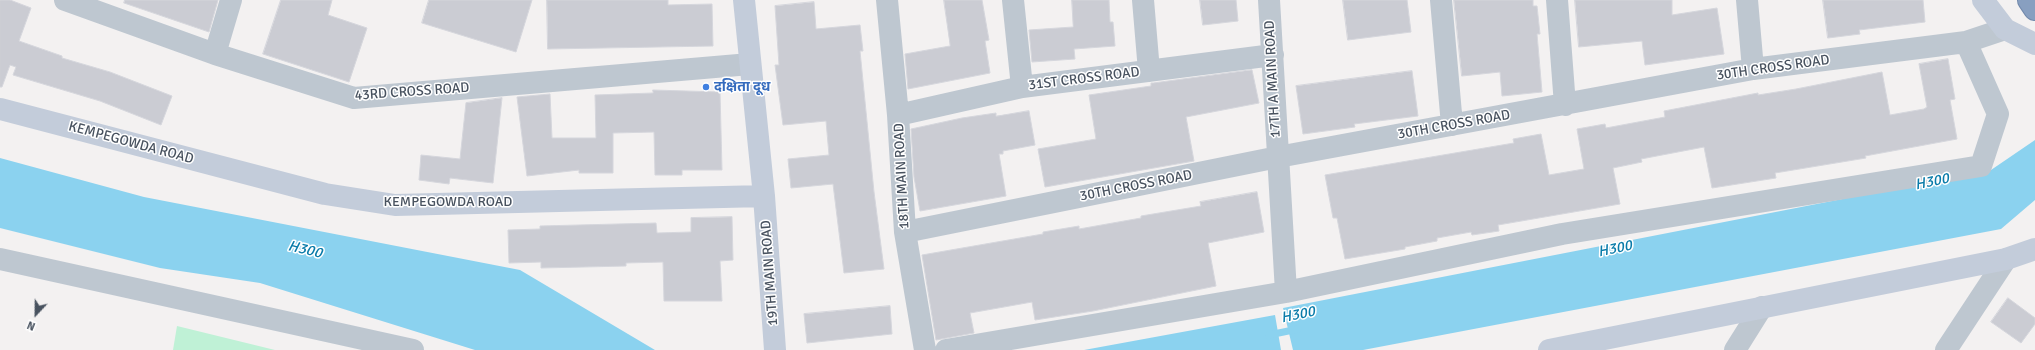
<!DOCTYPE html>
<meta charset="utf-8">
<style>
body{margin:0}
#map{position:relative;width:2035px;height:350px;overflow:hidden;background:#f3f1f1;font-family:Signika,sans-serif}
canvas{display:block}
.north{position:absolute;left:16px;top:294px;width:40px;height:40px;-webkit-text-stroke:3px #fff;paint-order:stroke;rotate:202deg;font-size:11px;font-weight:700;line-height:16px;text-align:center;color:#48525f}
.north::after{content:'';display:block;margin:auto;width:14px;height:18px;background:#48525f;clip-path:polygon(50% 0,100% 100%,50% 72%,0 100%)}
</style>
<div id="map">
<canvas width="2035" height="350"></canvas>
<div class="north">N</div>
</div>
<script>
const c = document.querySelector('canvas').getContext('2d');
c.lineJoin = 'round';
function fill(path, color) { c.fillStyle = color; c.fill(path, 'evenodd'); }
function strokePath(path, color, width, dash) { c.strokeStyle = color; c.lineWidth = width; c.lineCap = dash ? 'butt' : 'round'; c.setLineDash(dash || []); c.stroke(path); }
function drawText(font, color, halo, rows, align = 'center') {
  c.font = font + ' Signika,"Noto Sans Devanagari",sans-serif'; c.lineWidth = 3; c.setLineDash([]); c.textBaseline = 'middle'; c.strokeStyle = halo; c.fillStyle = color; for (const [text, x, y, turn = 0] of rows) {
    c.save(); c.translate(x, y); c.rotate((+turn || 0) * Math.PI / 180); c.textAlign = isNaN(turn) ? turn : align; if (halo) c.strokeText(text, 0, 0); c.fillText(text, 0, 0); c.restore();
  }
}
fill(new Path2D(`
 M 177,326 L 275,350 L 173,350 Z`), '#bff1d6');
fill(new Path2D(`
 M 2035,140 L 2035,200 L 2001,229 L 1363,350 L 1293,350 L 1283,308 L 1991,170 Z
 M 0,158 L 144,197 L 520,270 L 655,350 L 475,350 L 260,283 L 160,268 L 0,228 Z
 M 1275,315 L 1281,350 L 1084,350 Z`), '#8bd2ef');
strokePath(new Path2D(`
 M 1269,335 L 1298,329`), '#8bd2ef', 7);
const building = new Path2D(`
 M 0,0 L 10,0 L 31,8 L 19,41 L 62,56 L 62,58 L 110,72 L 172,96 L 161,125 L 100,101 L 13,75 L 16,67 L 10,65 L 2,87 L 0,87 Z
 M 125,0 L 218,0 L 209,32 L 124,3 Z
 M 281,0 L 332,0 L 328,15 L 367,28 L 349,82 L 263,54 Z
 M 429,0 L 532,0 L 516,52 L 422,23 Z
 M 547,0 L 668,0 L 668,5 L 712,4 L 713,46 L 548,49 Z
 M 944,0 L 982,0 L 989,40 L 985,41 L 990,73 L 908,89 L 905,54 L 950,46 Z
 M 1072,0 L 1109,0 L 1110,22 L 1113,22 L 1115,46 L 1074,49 L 1075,59 L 1032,62 L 1029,30 L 1073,27 Z
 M 1200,0 L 1236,0 L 1238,21 L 1203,25 Z
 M 1343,0 L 1407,0 L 1411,32 L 1348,40 Z
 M 1454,0 L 1533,0 L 1533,6 L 1537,6 L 1540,34 L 1537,34 L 1542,92 L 1502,96 L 1500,72 L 1462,76 Z
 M 1575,0 L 1672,0 L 1672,15 L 1717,8 L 1724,54 L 1645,65 L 1642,41 L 1579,47 Z
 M 1823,0 L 1923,0 L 1925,22 L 1859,30 L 1860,34 L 1828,38 Z
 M 814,2 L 816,29 L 860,25 L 863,51 L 860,51 L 874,192 L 884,269 L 844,273 L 833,184 L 791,188 L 788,159 L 829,155 L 826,121 L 783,125 L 775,65 L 779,65 L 775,6 Z
 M 1948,59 L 1955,99 L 1950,100 L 1957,139 L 1865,156 L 1866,158 L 1775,173 L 1776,178 L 1712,188 L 1704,147 L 1641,159 L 1642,162 L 1613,168 L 1620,204 L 1498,225 L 1499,231 L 1472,235 L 1471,232 L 1437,238 L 1437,241 L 1405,247 L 1405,249 L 1345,259 L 1337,218 L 1333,218 L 1325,175 L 1514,143 L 1513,139 L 1541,134 L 1549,175 L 1584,169 L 1577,129 L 1605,124 L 1606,128 L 1665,117 L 1664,111 L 1758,93 L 1758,95 L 1796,89 L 1882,72 L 1890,115 L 1924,109 L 1927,107 L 1919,64 Z
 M 1252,70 L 1259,103 L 1186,117 L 1194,161 L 1045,187 L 1038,149 L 1096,139 L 1089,95 L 1151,86 L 1151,83 L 1153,83 Z
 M 1412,71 L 1418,116 L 1354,124 L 1355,127 L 1303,134 L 1296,86 Z
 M 653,90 L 720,92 L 722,170 L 682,170 L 682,175 L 655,175 L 654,132 L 613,133 L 613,173 L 579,173 L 579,170 L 527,176 L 517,97 L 550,94 L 552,138 L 596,138 L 595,95 L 653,93 Z
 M 502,98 L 493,183 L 450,178 L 449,184 L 419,180 L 421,155 L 460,159 L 466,103 Z
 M 1029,111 L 1035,145 L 1003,151 L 1003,154 L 999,154 L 1006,196 L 920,211 L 914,177 L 911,129 L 962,118 L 996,113 L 996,116 Z
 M 1257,192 L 1264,232 L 1208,243 L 1216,286 L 1093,311 L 1035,320 L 1032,302 L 970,313 L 974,333 L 936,340 L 922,255 L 1043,234 L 1043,232 L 1079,226 L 1079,229 L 1141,218 L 1141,216 L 1201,206 L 1200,202 Z
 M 732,217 L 733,260 L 720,261 L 722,301 L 664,301 L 663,262 L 626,263 L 626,266 L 541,268 L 541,262 L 509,263 L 508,230 L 540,229 L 540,226 L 656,223 L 657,233 L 691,232 L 691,218 Z
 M 2008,298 L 2035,318 L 2035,324 L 2021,343 L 1991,322 Z
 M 890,306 L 892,334 L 807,343 L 804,314 Z`);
fill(building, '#cbccd3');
strokePath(building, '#d5d6dc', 1);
const highway = new Path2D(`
 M 2029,0 L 2035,9`);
strokePath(highway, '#738aac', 24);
strokePath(new Path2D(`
 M 65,0 L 215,54 L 354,98 L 750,64
 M 887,0 L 898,115 L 905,232 L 925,350
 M 1013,0 L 1022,87
 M 1143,0 L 1149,71
 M 1269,0 L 1286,292
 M 1441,0 L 1452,125
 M 1557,0 L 1565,105
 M 1747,0 L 1753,69
 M 215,54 L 231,0
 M 898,115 L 1022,87 L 1273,55
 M 905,232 L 1278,157 L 1753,69 L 1966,42 L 2005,29
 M 0,259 L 413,350
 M 946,350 L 1286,292 L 1562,234 L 1981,166 L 1998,114 L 1966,42
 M 1735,350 L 1762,307
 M 1946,350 L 2006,259`), '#bec7d0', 22);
strokePath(new Path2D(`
 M 744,0 L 764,196 L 775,350
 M 1983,0 L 2005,29 L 2035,44
 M 0,109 L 325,194 L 395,205 L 764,196
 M 1549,350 L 2006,259 L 2035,249`), '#c3ccda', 22);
strokePath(highway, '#889fc0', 22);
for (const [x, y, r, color] of [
 [706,87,4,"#3f7fe0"]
]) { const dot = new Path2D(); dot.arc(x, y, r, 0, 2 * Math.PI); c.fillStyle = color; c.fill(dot); strokePath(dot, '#fff', 1.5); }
drawText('14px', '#48525f', '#fff', [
 ["30TH CROSS ROAD",1773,68,-8],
 ["31ST CROSS ROAD",1084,79,-7],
 ["17TH A MAIN ROAD",1273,79,-93],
 ["43RD CROSS ROAD",412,92,-4],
 ["30TH CROSS ROAD",1454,125,-10],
 ["KEMPEGOWDA ROAD",131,143,15],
 ["18TH MAIN ROAD",902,176,-93],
 ["30TH CROSS ROAD",1136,186,-11],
 ["KEMPEGOWDA ROAD",448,202],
 ["19TH MAIN ROAD",770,273,-94]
]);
drawText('bold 14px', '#366cbe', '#fff', [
 ["दक्षिता दूध",714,87]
], 'left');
drawText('italic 15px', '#097ba9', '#fff', [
 ["H300",1932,182,-12],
 ["H300",1615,249,-12],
 ["H300",305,250,13],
 ["H300",1298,315,-12]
]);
</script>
